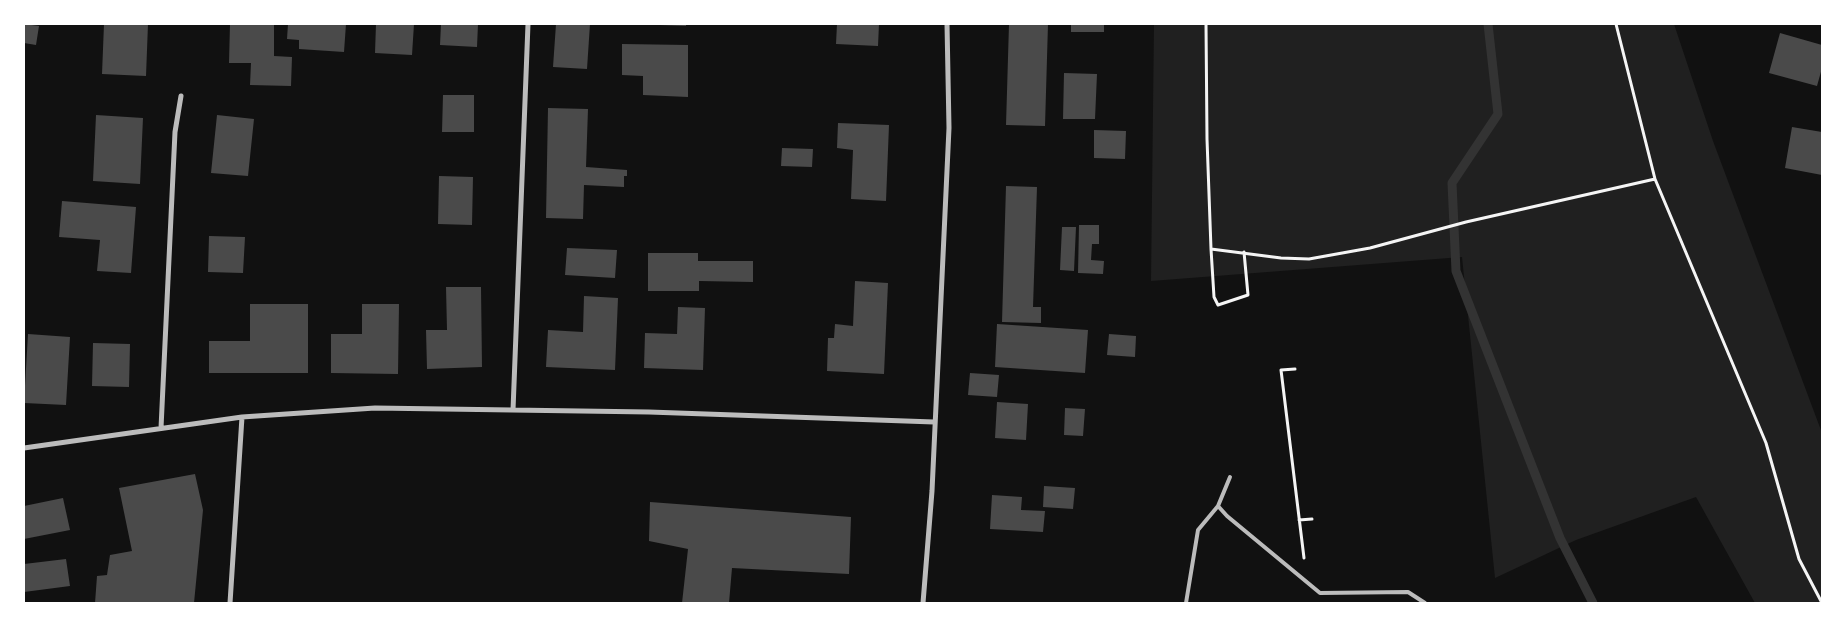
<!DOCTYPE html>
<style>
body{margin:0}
#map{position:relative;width:1846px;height:627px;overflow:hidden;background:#111;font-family:Cabin,sans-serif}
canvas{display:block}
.frame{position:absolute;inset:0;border:25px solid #fff;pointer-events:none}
</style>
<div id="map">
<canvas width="1846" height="627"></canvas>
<div class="frame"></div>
</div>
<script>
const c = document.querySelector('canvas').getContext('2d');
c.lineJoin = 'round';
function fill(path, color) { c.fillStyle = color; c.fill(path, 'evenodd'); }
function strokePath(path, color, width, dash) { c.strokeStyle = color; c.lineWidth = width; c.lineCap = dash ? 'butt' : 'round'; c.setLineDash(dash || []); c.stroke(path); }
fill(new Path2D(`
 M 1154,24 L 1674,24 L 1713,141 L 1822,433 L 1822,603 L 1755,603 L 1696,497 L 1576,540 L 1495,578 L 1462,257 L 1151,281 Z`), '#202020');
strokePath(new Path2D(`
 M 1488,24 L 1498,114 L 1452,183 L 1456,271 L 1560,538 L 1593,603`), '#333', 9);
fill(new Path2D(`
 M 24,24 L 39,26 L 36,45 L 24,43 Z
 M 104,24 L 148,24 L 146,76 L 102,74 Z
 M 230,24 L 274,24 L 274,56 L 292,57 L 291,86 L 250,85 L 251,63 L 229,63 Z
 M 288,24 L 346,24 L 344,52 L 299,49 L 299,40 L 287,39 Z
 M 376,24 L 414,24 L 412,55 L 375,53 Z
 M 441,24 L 478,24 L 477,47 L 440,45 Z
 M 556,24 L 590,24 L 587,69 L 553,67 Z
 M 660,24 L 686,24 L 686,26 L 660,25 Z
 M 837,24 L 879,24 L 878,46 L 836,44 Z
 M 1009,24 L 1048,24 L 1045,126 L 1006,125 Z
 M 1071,24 L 1104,24 L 1104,32 L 1071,32 Z
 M 1780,33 L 1822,45 L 1822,68 L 1817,86 L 1769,73 Z
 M 622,44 L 688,45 L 688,97 L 643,95 L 643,76 L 622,75 Z
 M 1064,73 L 1097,74 L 1095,119 L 1063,119 Z
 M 443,95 L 474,95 L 474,132 L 442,132 Z
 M 548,108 L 588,109 L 586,167 L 627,170 L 627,176 L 624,176 L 624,187 L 584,185 L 583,219 L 546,218 Z
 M 96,115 L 143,118 L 140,184 L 93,181 Z
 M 217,115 L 254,119 L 248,176 L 211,173 Z
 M 838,123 L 889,125 L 886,201 L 851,199 L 853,150 L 837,148 Z
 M 1792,127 L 1822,132 L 1822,175 L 1785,168 Z
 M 1094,130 L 1126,131 L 1125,159 L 1094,158 Z
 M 782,148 L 813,149 L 812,167 L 781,166 Z
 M 439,176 L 473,177 L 472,225 L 438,224 Z
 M 1006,186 L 1037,187 L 1033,307 L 1041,307 L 1041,323 L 1002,322 Z
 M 62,201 L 136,207 L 131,273 L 97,271 L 100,240 L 59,237 Z
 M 1079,225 L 1099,225 L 1099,244 L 1092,244 L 1091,260 L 1104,261 L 1103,274 L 1078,273 Z
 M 1062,227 L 1076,227 L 1074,271 L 1060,270 Z
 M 209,236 L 245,237 L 243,273 L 208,272 Z
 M 567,248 L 617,250 L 615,278 L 565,275 Z
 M 648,253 L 698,253 L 698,261 L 753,261 L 753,282 L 699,281 L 699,291 L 648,291 Z
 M 855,281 L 888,283 L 884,374 L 827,371 L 828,338 L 834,338 L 835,324 L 853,326 Z
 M 446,287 L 481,287 L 482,367 L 427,369 L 426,330 L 447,330 Z
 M 584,296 L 618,298 L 615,370 L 546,367 L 548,330 L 583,332 Z
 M 250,304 L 308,304 L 308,373 L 209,373 L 209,341 L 250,341 Z
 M 362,304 L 399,304 L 398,374 L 331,373 L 331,334 L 362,334 Z
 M 678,307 L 705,308 L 703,370 L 644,368 L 645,333 L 677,334 Z
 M 997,324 L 1088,330 L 1085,373 L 995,367 Z
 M 28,334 L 70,337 L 66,405 L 24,403 Z
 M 1109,334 L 1136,336 L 1135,357 L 1107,355 Z
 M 93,343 L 130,344 L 129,387 L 92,386 Z
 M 970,373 L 999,375 L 997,397 L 968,395 Z
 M 997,402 L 1028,404 L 1026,440 L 995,438 Z
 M 1065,408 L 1085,409 L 1083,436 L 1064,435 Z
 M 195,474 L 203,510 L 194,603 L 95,603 L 97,576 L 107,575 L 110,555 L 132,551 L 119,488 Z
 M 1044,486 L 1075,488 L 1073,509 L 1043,507 Z
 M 992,495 L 1022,497 L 1021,510 L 1045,511 L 1043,532 L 990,529 Z
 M 63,498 L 70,530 L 24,539 L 24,506 Z
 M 650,502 L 851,517 L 849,574 L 732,568 L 729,603 L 682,603 L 688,549 L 649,541 Z
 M 66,559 L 70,586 L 24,592 L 24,564 Z`), '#4a4a4a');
strokePath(new Path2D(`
 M 1206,24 L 1207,139 L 1211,249 L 1214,297 L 1218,305 L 1248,295 L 1244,252
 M 1616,24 L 1655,179 L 1766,443 L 1799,559 L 1822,603
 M 1211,249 L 1281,258 L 1309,259 L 1370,248 L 1466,222 L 1655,179
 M 1295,369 L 1281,370 L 1304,558
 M 1299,520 L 1312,519`), '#f5f5f5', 3);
strokePath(new Path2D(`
 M 1218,506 L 1227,516 L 1320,593 L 1408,592 L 1425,603
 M 1186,603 L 1198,530 L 1218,506 L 1230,477`), '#bcbcbc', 4);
strokePath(new Path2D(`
 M 513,410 L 528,24
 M 161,428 L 175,132 L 181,96
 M 24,448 L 242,417 L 375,408 L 649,412 L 934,422
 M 230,603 L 242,417
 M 923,603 L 932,491 L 949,128 L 947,24`), '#bcbcbc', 5);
</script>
